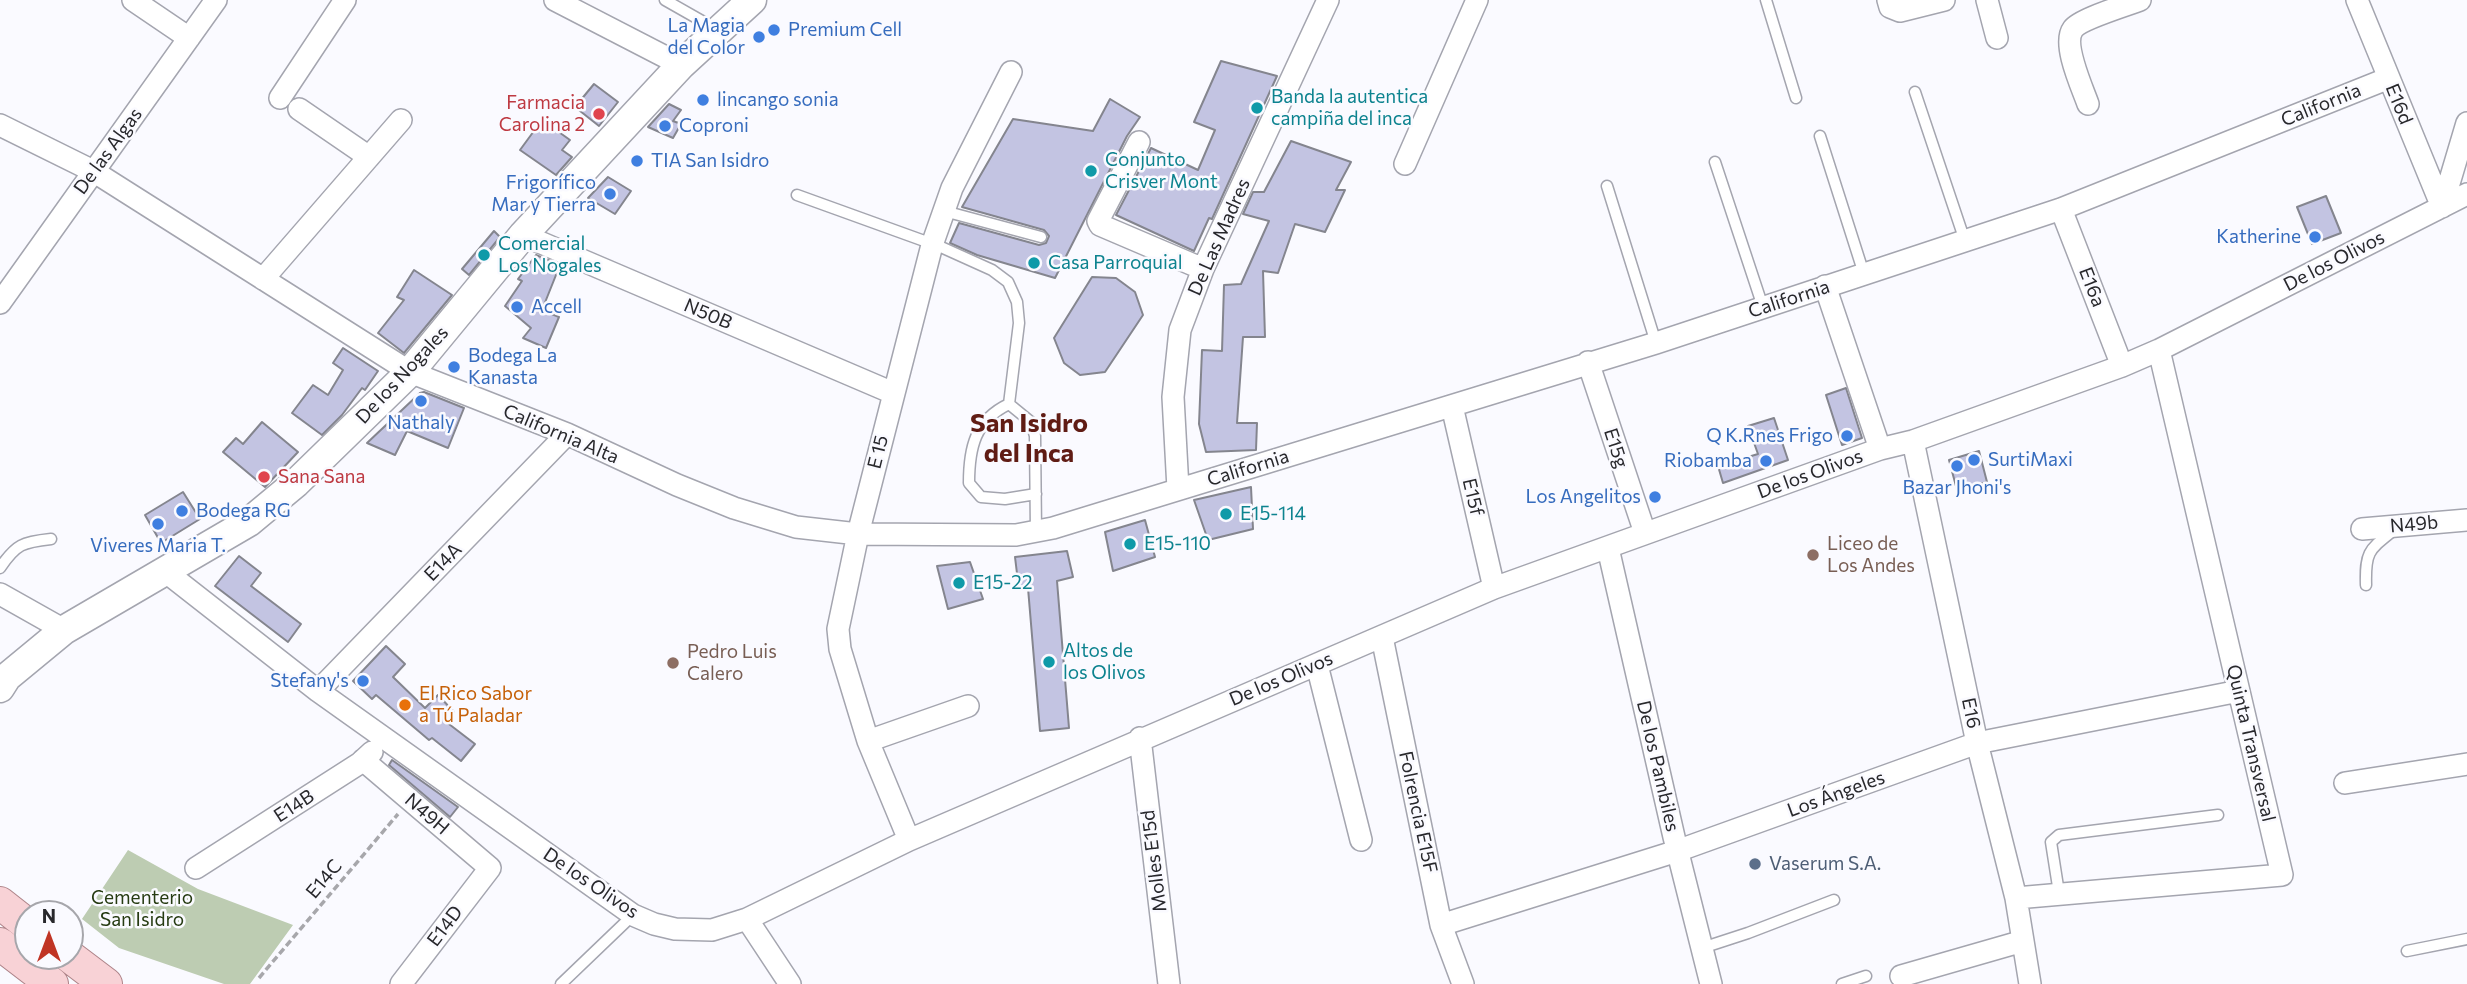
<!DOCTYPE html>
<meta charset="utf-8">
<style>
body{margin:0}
#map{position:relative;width:2467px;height:984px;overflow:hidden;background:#fafaff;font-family:Commissioner,sans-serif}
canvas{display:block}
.north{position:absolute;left:14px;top:900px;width:70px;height:70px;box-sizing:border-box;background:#fafaff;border:2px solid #a6a6ab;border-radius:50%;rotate:0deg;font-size:19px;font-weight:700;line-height:28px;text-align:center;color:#28282c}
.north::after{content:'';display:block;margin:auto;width:24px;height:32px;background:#c03424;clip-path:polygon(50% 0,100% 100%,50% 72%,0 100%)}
</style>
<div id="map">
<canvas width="2467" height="984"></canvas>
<div class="north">N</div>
</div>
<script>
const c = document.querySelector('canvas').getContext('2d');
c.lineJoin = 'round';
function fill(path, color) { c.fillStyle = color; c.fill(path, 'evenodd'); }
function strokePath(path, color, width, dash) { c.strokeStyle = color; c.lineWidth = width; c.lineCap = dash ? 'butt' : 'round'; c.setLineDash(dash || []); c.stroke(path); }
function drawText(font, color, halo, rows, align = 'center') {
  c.font = font + ' Commissioner,sans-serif'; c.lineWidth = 5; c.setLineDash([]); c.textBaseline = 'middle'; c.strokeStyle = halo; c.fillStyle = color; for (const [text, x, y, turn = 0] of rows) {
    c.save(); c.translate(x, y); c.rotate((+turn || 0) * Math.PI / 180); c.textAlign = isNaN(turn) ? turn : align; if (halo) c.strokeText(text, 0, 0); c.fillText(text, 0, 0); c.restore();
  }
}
fill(new Path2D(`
 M 128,850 L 198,889 L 293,925 L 250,984 L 224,984 L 119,948 L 82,919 Z`), '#bdccb2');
const building = new Path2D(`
 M 1221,61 L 1277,76 L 1212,219 L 1209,218 L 1194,251 L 1116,215 L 1151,148 L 1198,170 L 1215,130 L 1194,122 Z
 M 594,84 L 618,102 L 599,126 L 575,107 Z
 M 1110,99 L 1140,117 L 1127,136 L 1055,278 L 977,255 L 950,243 L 959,223 L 1039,245 L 1046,243 L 1049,236 L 1044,230 L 962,207 L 1013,119 L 1093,131 Z
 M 669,104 L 681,110 L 673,121 L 681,124 L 673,138 L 648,127 Z
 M 542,120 L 570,140 L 562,150 L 572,157 L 556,175 L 520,150 Z
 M 1291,141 L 1351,162 L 1336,190 L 1345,190 L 1325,232 L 1295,224 L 1278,273 L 1263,271 L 1265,337 L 1243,337 L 1237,423 L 1257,423 L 1256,450 L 1206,452 L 1199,424 L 1202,350 L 1222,351 L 1224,285 L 1241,284 L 1269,221 L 1243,214 L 1253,192 L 1264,192 Z
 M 608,177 L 631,191 L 615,214 L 588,198 Z
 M 2326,196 L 2341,233 L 2312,244 L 2297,207 Z
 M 494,231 L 500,237 L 469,275 L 462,269 Z
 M 536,255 L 560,265 L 542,310 L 559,317 L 546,348 L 523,338 L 531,328 L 505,306 L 522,281 L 518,279 Z
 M 414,270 L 452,295 L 404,353 L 378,333 L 404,300 L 397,297 Z
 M 1092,277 L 1116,278 L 1135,292 L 1143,315 L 1105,372 L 1080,375 L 1064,363 L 1054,338 Z
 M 343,348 L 378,371 L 365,390 L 362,388 L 342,415 L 322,435 L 292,413 L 313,385 L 328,395 L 343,370 L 333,363 Z
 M 1846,388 L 1862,438 L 1842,445 L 1826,395 Z
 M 424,392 L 464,408 L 448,448 L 407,431 L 395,455 L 367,443 L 420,393 Z
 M 1774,418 L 1788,460 L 1723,483 L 1718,466 L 1758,454 L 1748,426 Z
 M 262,422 L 298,452 L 265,487 L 223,452 L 236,438 L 243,444 Z
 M 1979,451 L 1987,482 L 1957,490 L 1949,460 Z
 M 1251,487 L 1253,529 L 1208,540 L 1194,500 Z
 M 183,492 L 200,519 L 161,543 L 145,515 Z
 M 1145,520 L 1155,557 L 1113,571 L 1105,532 Z
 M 1067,551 L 1073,577 L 1057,581 L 1069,728 L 1040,731 L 1028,588 L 1019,590 L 1015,557 Z
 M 239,556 L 261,573 L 251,586 L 301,624 L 288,642 L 215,586 Z
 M 970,562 L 983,599 L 948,609 L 937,566 Z
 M 386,646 L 405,664 L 393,677 L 425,708 L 438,695 L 454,712 L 445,721 L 475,744 L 461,761 L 432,738 L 429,740 L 376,695 L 372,699 L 353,681 Z
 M 392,760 L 458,807 L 450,817 L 389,765 Z`);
fill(building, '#c3c4e2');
strokePath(building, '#84858e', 2);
const lane = new Path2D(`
 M 665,0 L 716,29
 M 1766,0 L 1796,98
 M 1915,92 L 1965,241
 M 1820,136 L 1864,274
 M 1715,162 L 1763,307
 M 1607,186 L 1656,343
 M 797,195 L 941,247 L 992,270 L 1008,282 L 1017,302 L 1019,323 L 1009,404 L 1031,422 L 1035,436 L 1036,533
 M 944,211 L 1041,237
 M 1009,404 C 975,420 969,448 969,483 L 981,497 L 1005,499 L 1036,494
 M 0,568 C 16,544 23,542 51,539
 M 2366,585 C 2365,551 2369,550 2395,529
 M 2059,893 L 2051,842 L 2059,835 L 2218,815
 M 1702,948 L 1748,933 L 1834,900
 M 2407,951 L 2467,939
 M 561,984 L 633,915
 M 1842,984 L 1866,976`);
const street = new Path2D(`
 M 133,0 L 189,38
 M 555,0 L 681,65
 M 1888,0 L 1890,7 L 1900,11 L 1944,0
 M 1987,0 L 1997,38
 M 2357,0 L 2442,207
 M 280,98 L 345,0
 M 2088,104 C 2082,87 2062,44 2073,29 C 2080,19 2127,5 2140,0
 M 299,109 L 369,157
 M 0,125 L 93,171 L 410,372 L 567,434 L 677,485 L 734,508 L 796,527 L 858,534 L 1016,535 L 1053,528 L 1656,343 L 2061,209 L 2389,78
 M 1139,142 L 1098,221 L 1100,225 L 1203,269
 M 1405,164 L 1477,0
 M 2442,207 L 2467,123
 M 2061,209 L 2122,366
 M 523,235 L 893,393
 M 263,279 L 401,120
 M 1825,286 L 1880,449
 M 0,303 L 216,0
 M 1588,362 L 1645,533
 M 1452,406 L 1494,588
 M 1913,441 L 1977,743 L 2016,898 L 2030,984
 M 1178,489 L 1173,397 L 1180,330 L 1203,269 L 1328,0
 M 2362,529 L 2467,520
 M 1608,548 L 1674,837 L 1711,984
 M 166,572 L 318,691 L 633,915 L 654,924 L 675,929 L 712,930 L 747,919 L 909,840 L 1494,588 L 1880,449 L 1913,441 L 2122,366 L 2159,350 L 2467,194
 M 0,594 L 64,630
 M 1382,637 L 1441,925 L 1463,984
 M 1317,665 L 1361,840
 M 318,691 L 567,434
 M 1140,738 L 1169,984
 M 868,741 L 968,706
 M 363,760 L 490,868 L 401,984
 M 2345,783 L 2467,764
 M 909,840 L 868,741 L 840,649 L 838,629 L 858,534 L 932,245 L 952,188 L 1011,72
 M 196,868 L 360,763 L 372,752
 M 2016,898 L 2282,875 L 2159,350
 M 747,919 L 790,984
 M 1441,925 L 1677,851 L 1977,743 L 2239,691
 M 1901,976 L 2023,941`);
const secondary = new Path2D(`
 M 0,688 L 7,677 L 64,630 L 249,522 L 296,483 L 410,372 L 523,235 L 681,65 L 752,0`);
const primary = new Path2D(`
 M 0,903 L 28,925
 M 0,944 L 52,984
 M 69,956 L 106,984`);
strokePath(lane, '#a4a5af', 13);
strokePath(street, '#a4a5af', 24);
strokePath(secondary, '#a4a5af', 31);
strokePath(primary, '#ad8388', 34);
strokePath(new Path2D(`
 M 259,978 L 398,814`), '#a7a7ab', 3.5, [7, 3.5]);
strokePath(lane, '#fff', 10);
strokePath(street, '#fff', 21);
strokePath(secondary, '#fff', 28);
strokePath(primary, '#f8d2d6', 32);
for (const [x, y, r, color] of [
 [774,30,7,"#3f7fe0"],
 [759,37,7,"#3f7fe0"],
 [703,100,7,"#3f7fe0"],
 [1257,108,7,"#0f9aa8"],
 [599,114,7,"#e0444e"],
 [665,126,7,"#3f7fe0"],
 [637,161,7,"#3f7fe0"],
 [1091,171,7,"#0f9aa8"],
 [610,194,7,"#3f7fe0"],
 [2315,237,7,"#3f7fe0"],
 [484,255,7,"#0f9aa8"],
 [1034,263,7,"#0f9aa8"],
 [517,307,7,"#3f7fe0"],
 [454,367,7,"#3f7fe0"],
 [421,401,7,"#3f7fe0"],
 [1847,436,7,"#3f7fe0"],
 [1974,460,7,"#3f7fe0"],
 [1766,461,7,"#3f7fe0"],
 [1957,466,7,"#3f7fe0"],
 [264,477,7,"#e0444e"],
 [1655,497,7,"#3f7fe0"],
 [182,511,7,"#3f7fe0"],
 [1226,514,7,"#0f9aa8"],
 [158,524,7,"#3f7fe0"],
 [1130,544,7,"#0f9aa8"],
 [1813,555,7,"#8d6e63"],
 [959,583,7,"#0f9aa8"],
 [1049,662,7,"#0f9aa8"],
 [673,663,7,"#8d6e63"],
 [363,681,7,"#3f7fe0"],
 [405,705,7,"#e8710a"],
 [1755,864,7,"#5c6f8a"]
]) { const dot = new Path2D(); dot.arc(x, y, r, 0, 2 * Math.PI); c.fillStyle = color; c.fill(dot); strokePath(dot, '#fafaff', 2.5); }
drawText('19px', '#366cbe', '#fafaff', [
 ["La Magia",745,26,"right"],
 ["del Color",745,48,"right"],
 ["Premium Cell",788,30],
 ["lincango sonia",717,100],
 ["Coproni",679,126],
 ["TIA San Isidro",651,161],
 ["Frigorífico",596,183,"right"],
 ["Mar y Tierra",596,205,"right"],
 ["Katherine",2301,237,"right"],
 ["Accell",531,307],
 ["Bodega La",468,356],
 ["Kanasta",468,378],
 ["Nathaly",421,423,"center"],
 ["Q K.Rnes Frigo",1833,436,"right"],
 ["SurtiMaxi",1988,460],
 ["Riobamba",1752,461,"right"],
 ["Bazar Jhoni's",1957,488,"center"],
 ["Los Angelitos",1641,497,"right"],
 ["Bodega RG",196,511],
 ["Viveres Maria T.",158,546,"center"],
 ["Stefany's",349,681,"right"]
], 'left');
drawText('19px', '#0d838f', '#fafaff', [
 ["Banda la autentica",1271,97],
 ["campiña del inca",1271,119],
 ["Conjunto",1105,160],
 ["Crisver Mont",1105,182],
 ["Comercial",498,244],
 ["Los Nogales",498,266],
 ["Casa Parroquial",1048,263],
 ["E15-114",1240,514],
 ["E15-110",1144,544],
 ["E15-22",973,583],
 ["Altos de",1063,651],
 ["los Olivos",1063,673]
], 'left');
drawText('19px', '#be3a42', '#fafaff', [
 ["Farmacia",585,103],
 ["Carolina 2",585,125],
 ["Sana Sana",278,477,"left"]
], 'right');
drawText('19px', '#28282c', '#fafaff', [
 ["E16d",2399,104,68],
 ["California",2321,105,-22],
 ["De las Algas",108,151,-54],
 ["De Las Madres",1219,237,-66],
 ["De los Olivos",2334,261,-27],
 ["E16a",2092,287,69],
 ["California",1789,299,-18],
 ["N50B",708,314,23],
 ["De los Nogales",402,375,-47],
 ["California Alta",561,434,23],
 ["E15g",1616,448,72],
 ["E 15",878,452,-76],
 ["California",1248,468,-17],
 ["De los Olivos",1810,474,-20],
 ["E15f",1473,497,77],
 ["N49b",2414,524,-5],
 ["E14A",443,562,-46],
 ["De los Olivos",1281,679,-23],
 ["E16",1971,713,78],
 ["Quinta Transversal",2251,743,77],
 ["De los Pambiles",1658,766,77],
 ["Los Ángeles",1836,794,-20],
 ["E14B",294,806,-33],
 ["Folrencia E15F",1418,812,78],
 ["N49H",427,814,41],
 ["Molles E15d",1154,861,-97],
 ["E14C",324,879,-50],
 ["De los Olivos",591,883,34],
 ["E14D",445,926,-53]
]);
drawText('19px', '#785e54', '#fafaff', [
 ["Liceo de",1827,544],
 ["Los Andes",1827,566],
 ["Pedro Luis",687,652],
 ["Calero",687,674]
], 'left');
drawText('19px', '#c56008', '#fafaff', [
 ["El Rico Sabor",419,694],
 ["a Tú Paladar",419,716]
], 'left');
drawText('19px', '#4e5e75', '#fafaff', [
 ["Vaserum S.A.",1769,864]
], 'left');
drawText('19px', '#263b12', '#fafaff', [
 ["Cementerio",142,898],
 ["San Isidro",142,920]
]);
drawText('bold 26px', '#601c14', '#fafaff', [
 ["San Isidro",1029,423],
 ["del Inca",1029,453]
]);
</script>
